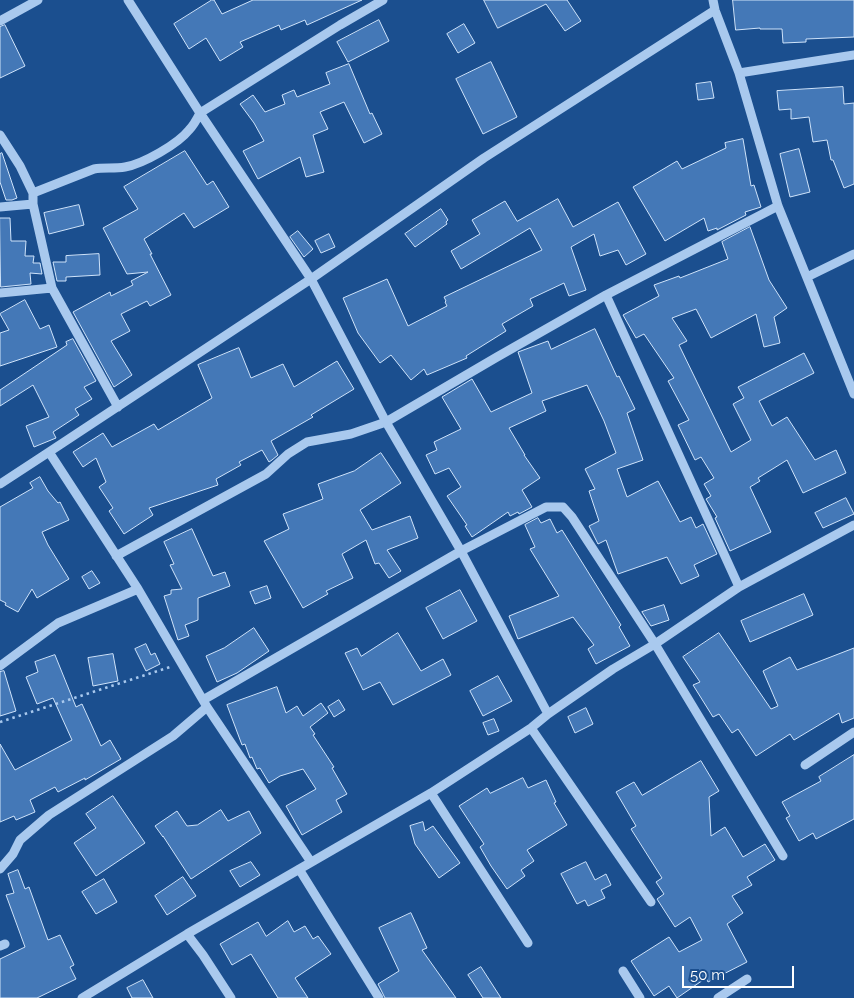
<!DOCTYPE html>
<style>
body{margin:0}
#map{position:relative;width:854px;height:998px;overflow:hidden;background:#1b4f8f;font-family:Raleway,sans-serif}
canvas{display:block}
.scale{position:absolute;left:682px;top:966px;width:112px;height:22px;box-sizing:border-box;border:2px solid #fff;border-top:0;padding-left:6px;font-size:15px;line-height:18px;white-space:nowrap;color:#fff;-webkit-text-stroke:4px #1b4f8f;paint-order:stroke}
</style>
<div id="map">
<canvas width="854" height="998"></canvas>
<div class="scale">50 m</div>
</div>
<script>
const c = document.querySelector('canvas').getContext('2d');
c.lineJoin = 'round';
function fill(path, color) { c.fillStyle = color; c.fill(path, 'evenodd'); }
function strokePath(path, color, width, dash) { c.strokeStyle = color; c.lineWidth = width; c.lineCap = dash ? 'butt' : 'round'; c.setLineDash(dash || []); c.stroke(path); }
const building = new Path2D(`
 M 212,0 L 214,0 L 222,14 L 253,0 L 362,0 L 307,25 L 305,20 L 281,30 L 279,25 L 240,42 L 243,47 L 220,61 L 206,38 L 189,49 L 174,24 Z
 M 484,0 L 567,0 L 581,21 L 565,31 L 546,4 L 498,28 Z
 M 733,0 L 854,0 L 854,37 L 806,39 L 806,42 L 783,43 L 782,29 L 760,29 L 760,28 L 736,30 Z
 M 379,20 L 389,41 L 348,62 L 337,42 Z
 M 464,24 L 475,43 L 458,53 L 447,34 Z
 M 5,25 L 25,66 L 0,78 L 0,27 Z
 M 491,62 L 517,117 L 483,134 L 456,79 Z
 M 349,64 L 370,114 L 372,113 L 382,134 L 364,143 L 344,102 L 320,112 L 328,129 L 313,135 L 324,172 L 306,177 L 300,157 L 258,179 L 243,151 L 264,141 L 254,123 L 240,104 L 253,95 L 265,112 L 285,104 L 282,95 L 294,90 L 297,97 L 330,84 L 326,73 Z
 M 711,82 L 714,98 L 698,100 L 696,84 Z
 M 843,87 L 844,104 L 854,103 L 854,184 L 844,188 L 833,160 L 831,160 L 827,140 L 813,142 L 809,117 L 791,119 L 791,109 L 779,110 L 777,91 Z
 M 743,139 L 751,186 L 754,185 L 761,207 L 745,212 L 746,215 L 717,230 L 717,228 L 708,231 L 704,218 L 665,241 L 633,187 L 677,161 L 682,169 L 726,148 L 725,143 Z
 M 799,149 L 810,192 L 790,197 L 780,154 Z
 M 185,151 L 207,185 L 213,181 L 229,207 L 194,228 L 184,213 L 144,239 L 152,254 L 150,254 L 171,295 L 150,306 L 147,301 L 121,314 L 130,331 L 111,341 L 132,375 L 114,387 L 73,312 L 110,292 L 111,296 L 133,285 L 131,281 L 148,272 L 127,274 L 103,228 L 138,209 L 124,187 Z
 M 2,153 L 17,198 L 12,200 L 6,200 L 0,182 L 0,154 Z
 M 558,199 L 573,227 L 618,202 L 646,254 L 626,265 L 618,250 L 600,256 L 594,234 L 571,247 L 586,290 L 569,296 L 564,283 L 530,299 L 533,306 L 502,324 L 506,331 L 466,356 L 467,358 L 427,375 L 424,369 L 411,380 L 391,355 L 380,363 L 358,333 L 343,298 L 387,279 L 408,326 L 447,306 L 445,302 L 446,301 L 444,297 L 542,250 L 530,228 L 461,269 L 451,251 L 480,234 L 472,220 L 505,201 L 517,221 Z
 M 79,205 L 84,225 L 49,234 L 44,213 Z
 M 441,209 L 448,220 L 446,222 L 447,224 L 415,247 L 405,234 Z
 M 0,218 L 10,218 L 11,241 L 26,241 L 25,256 L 34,256 L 33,263 L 40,263 L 42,274 L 30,273 L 31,284 L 1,287 Z
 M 750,227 L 769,280 L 787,308 L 774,317 L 780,343 L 764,347 L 756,314 L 711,338 L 696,309 L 672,318 L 687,341 L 679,345 L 731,452 L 751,440 L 733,404 L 744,398 L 738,387 L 804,353 L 814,373 L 759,401 L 772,426 L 787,417 L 815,460 L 836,450 L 846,473 L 803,493 L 787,460 L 758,478 L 760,481 L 750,487 L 771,532 L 730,551 L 715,518 L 717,517 L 706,499 L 711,496 L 704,484 L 714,478 L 701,457 L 695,460 L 678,425 L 689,420 L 668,381 L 674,378 L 644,334 L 636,338 L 623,315 L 659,296 L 654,285 L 679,276 L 680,278 L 728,259 L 722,242 Z
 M 298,231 L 313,249 L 304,257 L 290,237 Z
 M 329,234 L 335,247 L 321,253 L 315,241 Z
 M 99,254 L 100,275 L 66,277 L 66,281 L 57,281 L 53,262 L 66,262 L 66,256 Z
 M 25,300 L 40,329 L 49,325 L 57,347 L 0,366 L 0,333 L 9,330 L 0,314 Z
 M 595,329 L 617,377 L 619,376 L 635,409 L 627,413 L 643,460 L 617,469 L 627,497 L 658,481 L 680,522 L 691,517 L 696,528 L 703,524 L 717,554 L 694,565 L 699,576 L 681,584 L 667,557 L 618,574 L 606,540 L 598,544 L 589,526 L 599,521 L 589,491 L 595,489 L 585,469 L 616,453 L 604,421 L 587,385 L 542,401 L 546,411 L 509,428 L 525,455 L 524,455 L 540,478 L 522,490 L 532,507 L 519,514 L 518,512 L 510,516 L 508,512 L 472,537 L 465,526 L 467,525 L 447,496 L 461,487 L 449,468 L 435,474 L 426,455 L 437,450 L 434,442 L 461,429 L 442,397 L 472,379 L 491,412 L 532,393 L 518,352 L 548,341 L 551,349 Z
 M 73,339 L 96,381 L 84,387 L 92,399 L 75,409 L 79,415 L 53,432 L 56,438 L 34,447 L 26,426 L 49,417 L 33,385 L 0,406 L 0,390 L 67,345 L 66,342 Z
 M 239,348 L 251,378 L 283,364 L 294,387 L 337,361 L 354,389 L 311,415 L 313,417 L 271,441 L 278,455 L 272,460 L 269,462 L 262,450 L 239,462 L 241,465 L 216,479 L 218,485 L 149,508 L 153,515 L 124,534 L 109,511 L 113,508 L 99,487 L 106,482 L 96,458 L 83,467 L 73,452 L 103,433 L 112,447 L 154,424 L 158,430 L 212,398 L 198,365 Z
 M 381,453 L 401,483 L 360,510 L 372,530 L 410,516 L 418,538 L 387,550 L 401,571 L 389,578 L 379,563 L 375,564 L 366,540 L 342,554 L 353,578 L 326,591 L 328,594 L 303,608 L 264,541 L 289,529 L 283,514 L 323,499 L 318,484 L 354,471 Z
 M 40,477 L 48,491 L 58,503 L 60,502 L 69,520 L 42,532 L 48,545 L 69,579 L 37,598 L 32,589 L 18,612 L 5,605 L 6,603 L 0,600 L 0,507 L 33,488 L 30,483 Z
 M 846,498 L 854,514 L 823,528 L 815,513 Z
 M 538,518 L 541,523 L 550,519 L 557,533 L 562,530 L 621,625 L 619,627 L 630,646 L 596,664 L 588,649 L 594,645 L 573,617 L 518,639 L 509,616 L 559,596 L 530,549 L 535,547 L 525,525 Z
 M 192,529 L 213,576 L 225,572 L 230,586 L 198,598 L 198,620 L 185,625 L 189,636 L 178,640 L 164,596 L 171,594 L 171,590 L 182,589 L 170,565 L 174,564 L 164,542 Z
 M 92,571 L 100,583 L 89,589 L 82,577 Z
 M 267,586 L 271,598 L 255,604 L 250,592 Z
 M 460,590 L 477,621 L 443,639 L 426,608 Z
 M 804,594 L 813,615 L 750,642 L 741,621 Z
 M 664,605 L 669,620 L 651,626 L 642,612 Z
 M 254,628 L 269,651 L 237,673 L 217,682 L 206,656 L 224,648 Z
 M 398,633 L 421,671 L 443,659 L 451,675 L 393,705 L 380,682 L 363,690 L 345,653 L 357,648 L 361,656 Z
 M 719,633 L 771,709 L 778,706 L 763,671 L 790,657 L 797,670 L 854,648 L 854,718 L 842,723 L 839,713 L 794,740 L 790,734 L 756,756 L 738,729 L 732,733 L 719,714 L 713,717 L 693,685 L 700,682 L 683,657 Z
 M 146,644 L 151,655 L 155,653 L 160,664 L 146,671 L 135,649 Z
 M 113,654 L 118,681 L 93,686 L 88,658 Z
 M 55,655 L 76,707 L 82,704 L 101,746 L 110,740 L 121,759 L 85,780 L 85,778 L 58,792 L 55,787 L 30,800 L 35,812 L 16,820 L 14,816 L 0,822 L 0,744 L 15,770 L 72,740 L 53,698 L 37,704 L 26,677 L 38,672 L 35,662 Z
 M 4,671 L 16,711 L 0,716 L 0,672 Z
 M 498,676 L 512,701 L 483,716 L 470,691 Z
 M 277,687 L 286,713 L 297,706 L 303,716 L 321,703 L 328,713 L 310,727 L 315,734 L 313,735 L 334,767 L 332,768 L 347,794 L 336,800 L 342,812 L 302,835 L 286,806 L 316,789 L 303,769 L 280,776 L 269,783 L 260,768 L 257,769 L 252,757 L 250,758 L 245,744 L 242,745 L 227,705 Z
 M 339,700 L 345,710 L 334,717 L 328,707 Z
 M 586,708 L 593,724 L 575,733 L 568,717 Z
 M 494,719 L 499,731 L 488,735 L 483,723 Z
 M 854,755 L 854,819 L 816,839 L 813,833 L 799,841 L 786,818 L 790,816 L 782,802 L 821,781 L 819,777 Z
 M 701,761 L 719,791 L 709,797 L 711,836 L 725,827 L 743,857 L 765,844 L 775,860 L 747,877 L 752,885 L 732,896 L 743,913 L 727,924 L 747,962 L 708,982 L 706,978 L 677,998 L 669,986 L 654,996 L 631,961 L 669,937 L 679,952 L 702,940 L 690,917 L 675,927 L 657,899 L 664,894 L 656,882 L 662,878 L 631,829 L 636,826 L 616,792 L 634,782 L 642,795 Z
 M 523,778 L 528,788 L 546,780 L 556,802 L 554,803 L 567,825 L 527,850 L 534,861 L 521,870 L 525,876 L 507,889 L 491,866 L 480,847 L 484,844 L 459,806 L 487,788 L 490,793 Z
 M 113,796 L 145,843 L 96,876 L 74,843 L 96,828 L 86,814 Z
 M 221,810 L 228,821 L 249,811 L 261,833 L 191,879 L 163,836 L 163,837 L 155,826 L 177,811 L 187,826 L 197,825 Z
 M 423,822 L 425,831 L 433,826 L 460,863 L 439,878 L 415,844 L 410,826 Z
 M 251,862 L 260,875 L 240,887 L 230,871 Z
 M 586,862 L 595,880 L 606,874 L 611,885 L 601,890 L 605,898 L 588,906 L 585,900 L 577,904 L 561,874 Z
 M 18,870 L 25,889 L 29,887 L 48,940 L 60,935 L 74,965 L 70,967 L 76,979 L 37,998 L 0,998 L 0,959 L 25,947 L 6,895 L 14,893 L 8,874 Z
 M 183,877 L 196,896 L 167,915 L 155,896 Z
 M 104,879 L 117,902 L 96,914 L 82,892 Z
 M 411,913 L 427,948 L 422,950 L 456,998 L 385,998 L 378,984 L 399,971 L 379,928 Z
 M 288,921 L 294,932 L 305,926 L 313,939 L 318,936 L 331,954 L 295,978 L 308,998 L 278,998 L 251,954 L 232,965 L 220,944 L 258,922 L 266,936 Z
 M 481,967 L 501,998 L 483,998 L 474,984 L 468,975 Z
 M 143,980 L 153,998 L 132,998 L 127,988 Z`);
fill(building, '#4478b7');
strokePath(building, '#cfe3fa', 1);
strokePath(new Path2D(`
 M 0,722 L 170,667`), '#a9c9ee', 2.5, [2.5, 4]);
strokePath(new Path2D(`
 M 128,0 L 200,113 L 311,279 L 386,422 L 461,551 L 548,714
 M 713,0 L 715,10 L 739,73 L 778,206 L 854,394
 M 0,21 L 38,0
 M 739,73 L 854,55
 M 0,135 L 20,166 L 33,193 L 33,204 L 0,207
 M 33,193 L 94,169 C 104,167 114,169 125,167 C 143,164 178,144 189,130 C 194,125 197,119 200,113 L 340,25 L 383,0
 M 33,204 L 52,288
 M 807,277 L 854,254
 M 0,293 L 52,288 L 118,407
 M 606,295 L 739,587
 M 49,452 L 138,589 L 207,707 L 311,862
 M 0,484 L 49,452 L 311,279 L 484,158 L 715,10
 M 116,556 L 266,474 L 288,454 L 307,442 L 351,434 L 386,422 L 497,357 L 606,295 L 778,206
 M 0,666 L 58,623 L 138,589
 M 203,700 L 461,551 L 546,507 L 563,507 L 572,517 L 655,644 L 783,856
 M 531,728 L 651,902
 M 805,765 L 854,732
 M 431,793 L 528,943
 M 0,869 L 13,854 L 20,840 L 49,815 L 173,736 L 207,707
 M 299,869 L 379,998
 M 187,934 L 203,955 L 231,998
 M 0,946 L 5,944
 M 623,971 L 640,998
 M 82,998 L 187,934 L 431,793 L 531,728 L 548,714 L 613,669 L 655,644 L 739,587 L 854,525
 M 718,998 L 747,979`), '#a9c9ee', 9);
</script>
